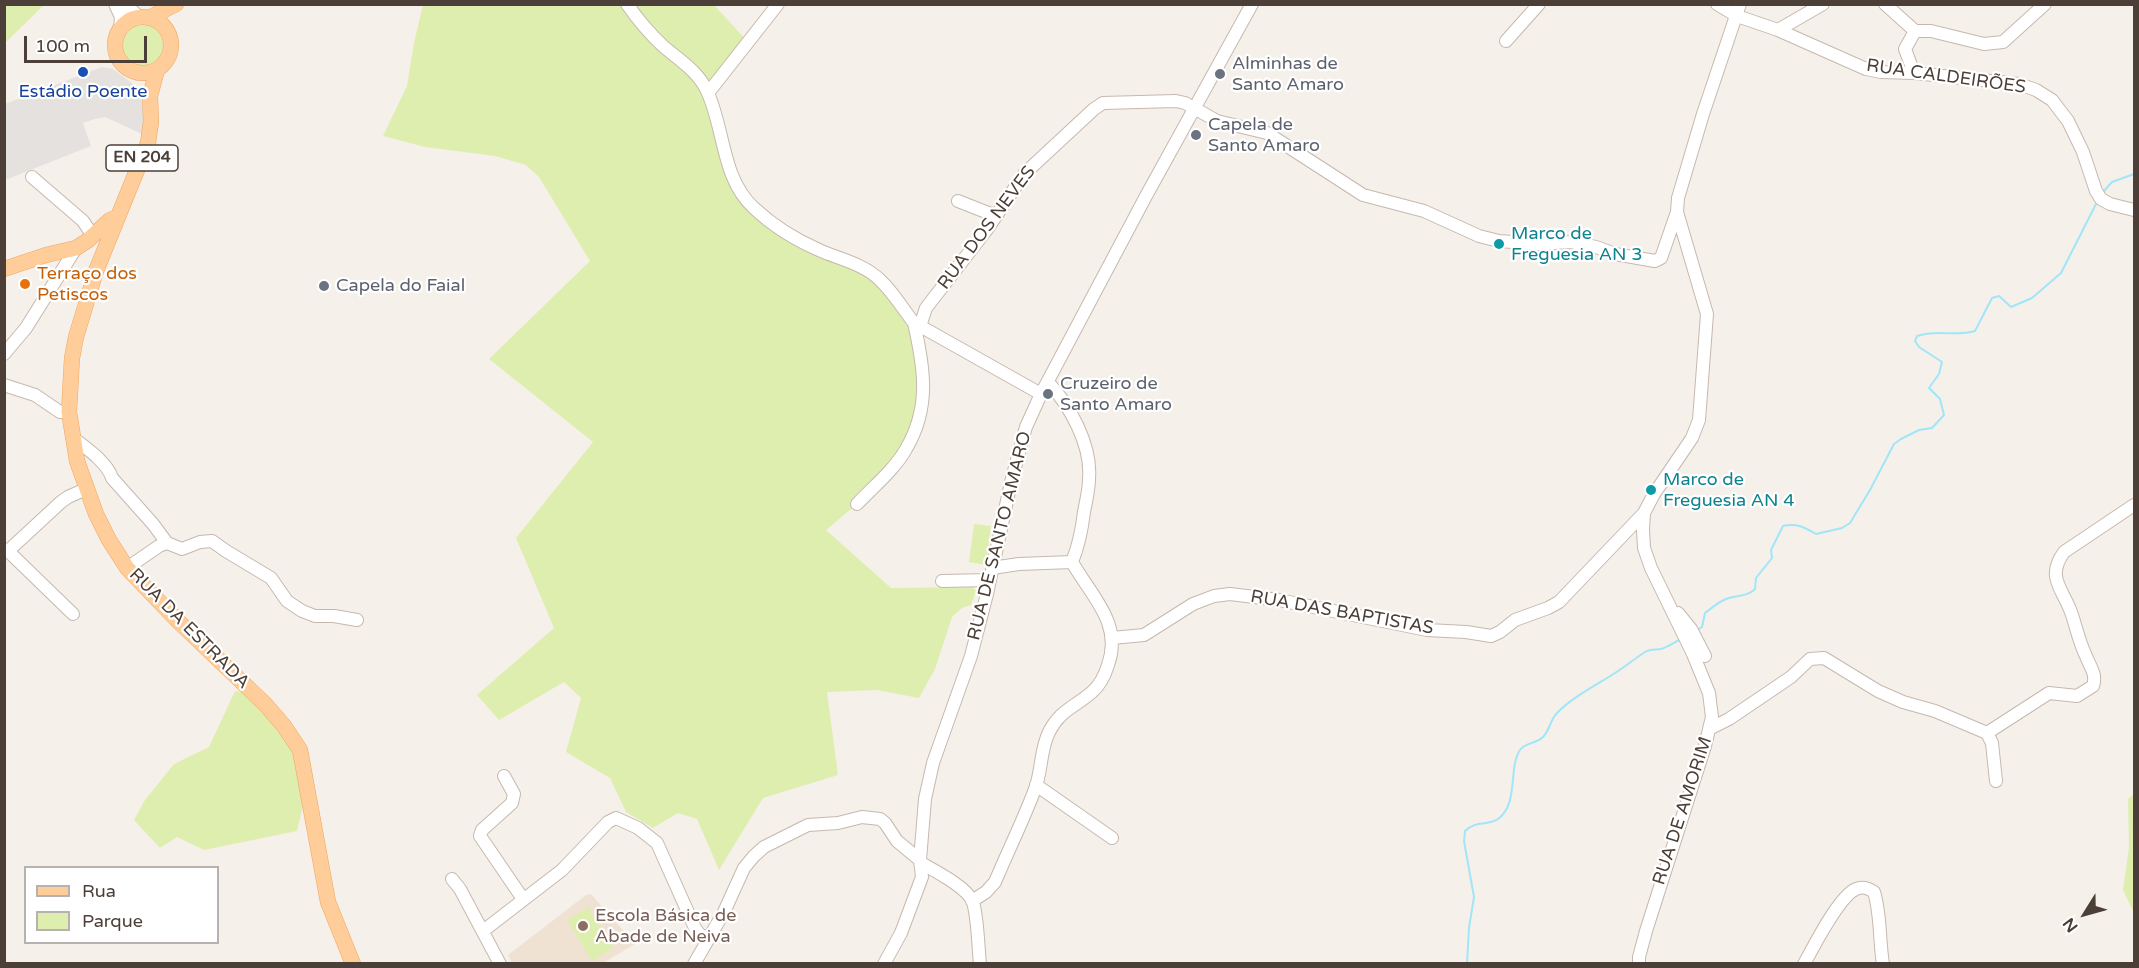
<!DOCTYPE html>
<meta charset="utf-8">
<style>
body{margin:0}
#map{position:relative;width:2139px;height:968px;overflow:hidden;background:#f6f0ea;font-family:"Varela Round",sans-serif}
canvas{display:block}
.frame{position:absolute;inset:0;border:6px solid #4b3f37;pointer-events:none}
.legend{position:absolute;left:24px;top:866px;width:195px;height:78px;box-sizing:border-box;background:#fff;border:2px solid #b7b2af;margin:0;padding:8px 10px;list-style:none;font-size:18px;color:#4b3f37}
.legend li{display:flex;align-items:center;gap:12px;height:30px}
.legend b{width:30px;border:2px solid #b7b2af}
.north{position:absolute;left:2055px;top:884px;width:60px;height:60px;-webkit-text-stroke:4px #fff;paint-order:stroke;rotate:233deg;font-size:16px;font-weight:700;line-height:24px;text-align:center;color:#4b3f37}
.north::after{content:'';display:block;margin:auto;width:21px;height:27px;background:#4b3f37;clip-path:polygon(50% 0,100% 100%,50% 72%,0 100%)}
.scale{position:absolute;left:24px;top:36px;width:123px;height:27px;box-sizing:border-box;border:3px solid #4b3f37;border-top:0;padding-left:8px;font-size:18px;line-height:21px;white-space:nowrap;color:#4b3f37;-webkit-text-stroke:4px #fff;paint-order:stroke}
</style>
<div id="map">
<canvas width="2139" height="968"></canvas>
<div class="frame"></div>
<ul class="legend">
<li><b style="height:8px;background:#ffcd9a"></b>Rua</li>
<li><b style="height:16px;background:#deeeaf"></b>Parque</li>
</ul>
<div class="north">N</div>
<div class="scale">100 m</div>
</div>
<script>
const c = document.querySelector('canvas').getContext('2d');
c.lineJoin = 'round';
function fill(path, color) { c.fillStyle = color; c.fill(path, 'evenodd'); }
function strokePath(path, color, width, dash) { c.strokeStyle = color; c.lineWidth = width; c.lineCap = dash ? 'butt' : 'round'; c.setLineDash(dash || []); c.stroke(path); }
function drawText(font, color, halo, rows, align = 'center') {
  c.font = font + ' "Varela Round",sans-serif'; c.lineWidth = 4.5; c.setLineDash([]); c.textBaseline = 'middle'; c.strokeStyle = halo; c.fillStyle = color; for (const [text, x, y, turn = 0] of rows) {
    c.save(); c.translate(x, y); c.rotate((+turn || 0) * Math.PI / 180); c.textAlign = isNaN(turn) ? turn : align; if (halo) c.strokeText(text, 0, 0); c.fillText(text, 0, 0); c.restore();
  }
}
fill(new Path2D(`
 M 591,894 L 635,944 L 603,963 L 512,963 L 508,955 L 586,895 Z`), '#f0e2d2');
fill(new Path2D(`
 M 5,4 L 44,4 L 44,5 L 5,43 Z
 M 423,5 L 714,5 L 748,42 L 708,93 L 733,179 L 777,227 L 859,266 L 914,323 L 923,395 L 906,450 L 857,504 L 826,530 L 891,588 L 973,587 L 976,591 L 971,605 L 962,608 L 952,617 L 935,669 L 919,698 L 877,690 L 827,692 L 838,775 L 763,798 L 719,870 L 697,819 L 678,813 L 653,828 L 626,812 L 610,778 L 566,752 L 581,698 L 564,682 L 499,720 L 477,695 L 554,628 L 516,538 L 593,442 L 489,359 L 590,261 L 539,177 L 526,165 L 495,156 L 425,147 L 383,136 L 407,86 L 414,43 Z
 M121 45a21 21 0 1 1 42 0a21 21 0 1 1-42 0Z
 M 974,524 L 991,526 L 986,565 L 969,562 Z
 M 235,691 L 252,694 L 286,730 L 307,789 L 297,831 L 204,850 L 177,837 L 160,848 L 134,820 L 145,800 L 174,764 L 209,747 Z
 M 2134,793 L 2134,913 L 2123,890 L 2129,847 L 2128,799 Z
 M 588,907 L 613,948 L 592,961 L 567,920 Z`), '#deeeaf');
fill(new Path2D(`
 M 102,67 L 113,69 L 140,89 L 145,124 L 142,134 L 105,117 L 95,119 L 83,123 L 91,146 L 5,180 L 5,104 Z`), '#e4e1de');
strokePath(new Path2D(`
 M 2104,191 L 2112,182 L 2134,174
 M 1696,631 L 1702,627 L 1705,613 C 1712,608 1718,602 1726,599 C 1737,595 1747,597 1755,589 L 1756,578 L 1772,558 L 1771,550 L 1783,526 C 1797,523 1804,527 1816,534 L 1842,528 L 1850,523 L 1870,490 L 1894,444 L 1901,439 L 1919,430 L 1932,428 L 1944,415 L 1940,399 L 1929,388 L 1939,374 L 1942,362 L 1919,347 L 1915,341 L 1917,336 C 1938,329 1956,337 1975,331 L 1992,298 L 1999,296 L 2011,307 L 2032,298 L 2061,273 L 2096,204
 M 1467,964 L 1469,928 L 1474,897 L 1464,841 L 1465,831 C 1476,820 1488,826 1498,819 C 1519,804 1508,768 1520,750 C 1526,742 1536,744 1543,737 C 1550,730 1550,720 1557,713 C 1573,696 1601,683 1621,669 C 1630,663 1638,656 1647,651 C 1652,649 1656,650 1661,649 C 1668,647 1675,642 1681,639`), '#a1e6f8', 2);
const minor = new Path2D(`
 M 115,4 L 121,17 L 120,28
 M 125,4 L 139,17
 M 627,4 C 638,20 649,33 663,46 C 679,60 698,71 707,91 C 725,129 721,178 754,208 C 772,225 796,240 819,250 C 839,259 864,264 880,280 C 893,292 903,309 914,323 L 920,326 L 1041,394
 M 1717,4 L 1737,16 L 1778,30 L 1866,69 L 1881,72 L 1914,73 L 2019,84 L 2036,90 L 2052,100 L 2068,121 L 2083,152 L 2096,191 L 2101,199 L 2110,204 L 2134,210
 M 1885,4 L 1915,31 L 1905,49 L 1914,73
 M 1778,30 L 1823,4
 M 1915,31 L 1931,31 L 1984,44 L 2003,42 L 2045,4
 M 1506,41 L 1539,4
 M 708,93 L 778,4
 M 32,177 L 83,221 L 93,236
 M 958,201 L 996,216
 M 920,326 L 926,308 L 988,228 L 1024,174 L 1094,109 L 1103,103 L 1176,101 L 1185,103 L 1217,121 L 1267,133 L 1363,195 L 1424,211 L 1479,236 L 1499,241 L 1539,244 L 1571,242 L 1596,247 L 1615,254 L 1655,261 L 1661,258 L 1677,212
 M 4,354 L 26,328 L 76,248
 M 1048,382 C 1070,406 1092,445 1089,479 C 1089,490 1086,501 1084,512 C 1082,529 1079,545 1072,562
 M 4,385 L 35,395 L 60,412 L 69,412
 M 72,437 C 86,448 107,462 112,478 L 153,524 L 167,543
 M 857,504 C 873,487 895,469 906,449 C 931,407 924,367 914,323
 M 127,568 L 159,546 L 167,543 L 182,549 L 200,542 L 212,541 L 226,551 L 271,578 L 287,601 L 302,611 L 315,616 L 334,616 L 357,620
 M 942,581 L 990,580
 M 1678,613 L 1691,629 L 1705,656
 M 73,614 L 8,551 L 61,502 L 68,497 L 86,489
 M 1112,638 L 1144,635 L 1193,604 L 1214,596 L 1230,594 L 1279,600 L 1427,630 L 1466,632 L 1491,636 L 1500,632 L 1515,620 L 1548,608 L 1559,602 L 1644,513
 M 1709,729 L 1729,719 L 1791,677 L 1810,659 L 1824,658 L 1878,691 L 1903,702 L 1935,711 L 1987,733 L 1992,743 L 1996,781
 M 1987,733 L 2049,693 L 2077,696 L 2093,686 C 2097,674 2090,667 2086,656 C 2079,642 2076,626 2071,612 C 2062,588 2046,577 2064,552 L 2134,505
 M 504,776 L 514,794 L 512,803 L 482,830 L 480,836 L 523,899
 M 1036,785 L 1112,838
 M 921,863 C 935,871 967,887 973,902 C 978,920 978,945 980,964
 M 452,879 L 460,889 L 500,964
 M 972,901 L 986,892 L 995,882 C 1008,851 1023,821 1035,789 C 1042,771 1040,750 1049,732 C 1060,710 1075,707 1092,692 C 1100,685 1105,675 1108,665 C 1123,623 1091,596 1072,562 L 1019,564 L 992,568
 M 483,931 L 562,870 L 608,822 L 616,818 L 638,828 L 657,843 L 695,928 L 700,935 L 710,938
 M 694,964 L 724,912 L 744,868 L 754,856 L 764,847 L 808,825 L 838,823 L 862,817 L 880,819 L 885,823 L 897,841 L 920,860
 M 884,964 L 901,933 L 922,877 L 920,860 L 925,799 L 933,763 L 971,656 L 987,594 L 1011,482 L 1026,427 L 1041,394 L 1146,196 L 1252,4
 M 1639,964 L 1639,957 L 1646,931 L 1705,746 L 1712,717 L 1709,693 L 1693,654 L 1651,568 L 1644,548 L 1643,530 L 1644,513 L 1654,494 L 1692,438 L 1699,420 L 1707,314 L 1677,212 L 1678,198 L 1703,114 L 1740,4
 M 1804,964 C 1814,946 1839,896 1856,889 C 1863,886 1868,888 1874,892 C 1881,914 1879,940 1883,964`);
const major = new Path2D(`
 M115 45a28 28 0 1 1 56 0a28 28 0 1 1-56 0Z
 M 149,18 L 176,4
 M 157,70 L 150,96 L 151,122 L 148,143 L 96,271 L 76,337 L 72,358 L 69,412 L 77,461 L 96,514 L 109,540 L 127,568 L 177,620 L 265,704 L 284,726 L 300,750 L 328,902 L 353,964
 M 4,269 L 46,255 L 76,248 L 87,241 L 110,220 L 117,217`);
strokePath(minor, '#c6b8ae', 14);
strokePath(major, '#f0a65e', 16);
strokePath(minor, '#fff', 12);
strokePath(major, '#ffcd9a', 15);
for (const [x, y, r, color] of [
 [83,72,6,"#1a4fb4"],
 [1220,74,6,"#6b7280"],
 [1196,135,6,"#6b7280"],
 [1499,244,6,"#0f9aa8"],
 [25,284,6,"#e8710a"],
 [324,286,6,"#6b7280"],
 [1048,394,6,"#6b7280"],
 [1651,490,6,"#0f9aa8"],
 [583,926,6,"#8d6e63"]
]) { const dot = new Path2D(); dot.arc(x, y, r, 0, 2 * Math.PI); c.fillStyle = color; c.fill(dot); strokePath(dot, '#fff', 2); }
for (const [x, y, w] of [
 [142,158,72]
]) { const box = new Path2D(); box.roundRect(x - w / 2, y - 13, w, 26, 4.5); c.fillStyle = '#fff'; c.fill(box); strokePath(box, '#4b3f37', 1.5); }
drawText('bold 16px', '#4b3f37', null, [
 ["EN 204",142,158]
]);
drawText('18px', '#5b616d', '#fff', [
 ["Alminhas de",1232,64],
 ["Santo Amaro",1232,85],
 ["Capela de",1208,125],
 ["Santo Amaro",1208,146],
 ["Capela do Faial",336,286],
 ["Cruzeiro de",1060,384],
 ["Santo Amaro",1060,405]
], 'left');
drawText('18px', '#4b3f37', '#fff', [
 ["RUA CALDEIRÕES",1946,77,8],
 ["RUA DOS NEVES",987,228,-53],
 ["RUA DE SANTO AMARO",1000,536,-76],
 ["RUA DAS BAPTISTAS",1342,613,10],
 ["RUA DA ESTRADA",189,629,45],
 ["RUA DE AMORIM",1683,811,-72]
]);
drawText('18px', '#164399', '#fff', [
 ["Estádio Poente",83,92]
]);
drawText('18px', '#0d838f', '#fff', [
 ["Marco de",1511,234],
 ["Freguesia AN 3",1511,255],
 ["Marco de",1663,480],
 ["Freguesia AN 4",1663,501]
], 'left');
drawText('18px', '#c56008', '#fff', [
 ["Terraço dos",37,274],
 ["Petiscos",37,295]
], 'left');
drawText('18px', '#785e54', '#fff', [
 ["Escola Básica de",595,916],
 ["Abade de Neiva",595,937]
], 'left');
</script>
